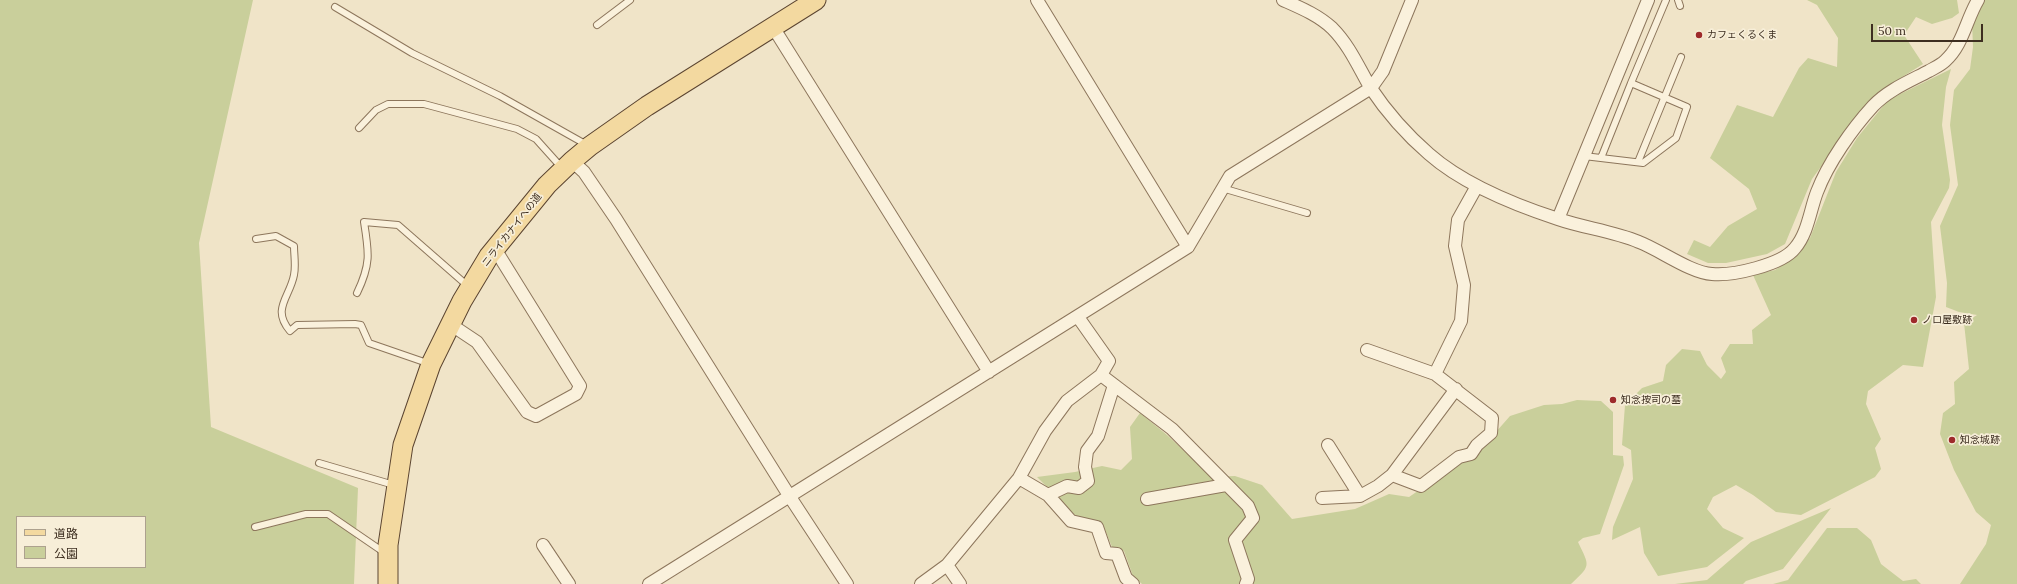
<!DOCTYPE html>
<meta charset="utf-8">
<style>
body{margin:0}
#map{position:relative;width:2017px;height:584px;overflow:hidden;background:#f0e4c8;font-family:Lora,"Noto Sans JP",serif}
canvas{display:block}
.legend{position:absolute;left:16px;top:516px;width:130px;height:52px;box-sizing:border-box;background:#f7eed8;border:1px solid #ada18e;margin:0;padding:5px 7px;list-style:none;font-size:12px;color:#3d2e20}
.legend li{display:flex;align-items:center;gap:8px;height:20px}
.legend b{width:20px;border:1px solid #ada18e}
.scale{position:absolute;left:1871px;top:24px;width:112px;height:18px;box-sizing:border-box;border:2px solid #3d2e20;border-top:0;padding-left:5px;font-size:12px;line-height:14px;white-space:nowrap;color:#3d2e20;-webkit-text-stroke:3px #f7eed8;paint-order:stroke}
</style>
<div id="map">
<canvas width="2017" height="584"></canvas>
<ul class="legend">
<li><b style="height:5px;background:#f3d9a0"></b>道路</li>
<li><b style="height:11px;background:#c9cf9b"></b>公園</li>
</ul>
<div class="scale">50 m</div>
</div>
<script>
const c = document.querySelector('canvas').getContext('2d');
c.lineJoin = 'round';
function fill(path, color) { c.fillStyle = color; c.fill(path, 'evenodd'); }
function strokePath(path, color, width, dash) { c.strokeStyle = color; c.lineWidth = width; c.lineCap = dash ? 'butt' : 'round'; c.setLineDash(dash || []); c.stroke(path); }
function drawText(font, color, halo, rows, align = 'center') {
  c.font = font + ' Lora,"Noto Sans JP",serif'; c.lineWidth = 3.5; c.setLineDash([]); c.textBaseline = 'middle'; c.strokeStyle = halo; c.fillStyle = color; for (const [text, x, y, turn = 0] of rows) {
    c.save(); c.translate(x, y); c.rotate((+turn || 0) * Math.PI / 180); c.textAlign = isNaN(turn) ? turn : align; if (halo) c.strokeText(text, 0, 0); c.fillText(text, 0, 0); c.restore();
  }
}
fill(new Path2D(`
 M 0,0 L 253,0 L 199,243 L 211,427 L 358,488 L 354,584 L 0,584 ZM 17,517 L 145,517 L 145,567 L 17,567 Z
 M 1807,0 L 1957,0 L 1959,13 L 1952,18 L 1932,24 L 1916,17 L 1904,35 L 1923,64 L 1880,91 L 1863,109 L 1812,179 L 1785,244 L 1767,254 L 1726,263 L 1708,263 L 1687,254 L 1694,240 L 1710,247 L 1728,226 L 1757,209 L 1749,189 L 1710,158 L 1737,105 L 1773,117 L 1799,68 L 1808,58 L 1837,67 L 1838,38 L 1817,5 Z
 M 1985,0 L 2017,0 L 2017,584 L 1960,584 L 1986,544 L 1991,525 L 1976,512 L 1954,470 L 1940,434 L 1943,413 L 1955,404 L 1954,382 L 1969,369 L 1964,323 L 1977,315 L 1959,312 L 1946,307 L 1947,283 L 1940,226 L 1958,185 L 1950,125 L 1954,90 L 1970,69 L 1973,47 L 1972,22 L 1981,2 Z
 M 1951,69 L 1946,87 L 1942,125 L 1950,180 L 1949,188 L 1931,222 L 1936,297 L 1923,367 L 1903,365 L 1868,391 L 1866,404 L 1881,439 L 1875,448 L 1881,469 L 1875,477 L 1801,515 L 1776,512 L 1753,495 L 1736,485 L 1713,497 L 1707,509 L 1723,528 L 1744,538 L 1707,567 L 1658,576 L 1644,553 L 1640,527 L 1612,540 L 1613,527 L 1633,479 L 1631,450 L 1622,445 L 1625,405 L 1642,388 L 1663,381 L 1666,365 L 1682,349 L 1700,351 L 1707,365 L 1721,379 L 1726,372 L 1721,358 L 1730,344 L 1753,344 L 1752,330 L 1771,315 L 1753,275 L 1775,270 L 1794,258 L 1810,238 L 1836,172 L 1857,138 L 1888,100 Z
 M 1577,400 L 1601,401 L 1613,412 L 1613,455 L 1623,456 L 1624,465 L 1600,534 L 1583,538 L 1578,542 C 1590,567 1591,565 1571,584 L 1142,584 L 1133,576 L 1124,551 L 1112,547 L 1103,525 L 1076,516 L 1037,477 L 1075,472 L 1102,466 L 1121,470 L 1132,459 L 1130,427 L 1140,413 L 1167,435 L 1212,477 L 1235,476 L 1262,485 L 1292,519 L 1355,509 L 1389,494 L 1409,497 L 1462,461 L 1475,458 L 1481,449 L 1510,416 L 1544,405 L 1562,404 Z
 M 1831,508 L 1783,569 L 1746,581 L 1743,584 L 1675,584 L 1707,580 L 1751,542 Z
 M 1827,528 L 1857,528 L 1871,540 L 1881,564 L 1903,581 L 1916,579 L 1921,584 L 1773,584 L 1788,580 Z`), '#c9cf9b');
const service = new Path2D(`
 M 1678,0 L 1680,6
 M 335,7 L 412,53 L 500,96 L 587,145
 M 597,25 L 630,0
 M 1631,83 L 1666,0
 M 359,128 L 376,110 L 388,104 L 424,104 L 517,129 L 536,139 L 562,168
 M 1584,156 L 1643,163 L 1676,138 L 1687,107 L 1631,83 L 1601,158
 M 1638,162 L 1681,57
 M 1222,188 L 1307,213
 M 256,239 L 276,236 L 294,246 C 294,255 296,266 294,275 C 290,297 271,309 290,331 L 297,325 L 355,324 L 361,325 L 369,343 L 430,364
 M 357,293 C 371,264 369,253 364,222 L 398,225 L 469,287
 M 319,463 L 394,485
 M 255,527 L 306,514 L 328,514 L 385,553`);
const minor = new Path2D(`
 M 1037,0 L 1188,247
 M 1283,0 C 1301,8 1318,15 1332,28 C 1349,45 1358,66 1370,87 C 1386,111 1407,135 1429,154 C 1463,184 1515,205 1558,219 C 1584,228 1613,231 1639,242 C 1660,250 1691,273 1712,274 C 1732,276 1782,265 1795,248 C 1808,233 1810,210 1817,192 C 1828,163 1852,129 1873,106 C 1888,90 1910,81 1929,71 C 1934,68 1941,65 1945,61 C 1963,45 1966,20 1978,0
 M 773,27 L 989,372
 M 572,161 L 584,172 L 616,219 L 790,497 L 847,584
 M 1558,219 L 1648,0
 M 450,324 L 477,342 L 527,412 L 536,416 L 576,394 L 580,386 L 495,249
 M 1367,350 L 1435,374 L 1461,321 L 1464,285 L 1455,246 L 1458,220 L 1477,186
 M 1435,374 L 1492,418 L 1491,433 L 1477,445 L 1471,454 L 1459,457 L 1421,486 L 1392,475 L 1456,389
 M 1101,375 L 1172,429 L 1248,506 L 1253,518 L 1235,540 L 1248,579 L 1246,584
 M 1328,445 L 1360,496
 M 1019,478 L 1048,495 L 1067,486 L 1079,488 L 1088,481 L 1085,467 L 1087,451 L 1098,436 L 1114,385
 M 1048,495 L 1071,521 L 1097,527 L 1106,553 L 1117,554 L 1126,578 L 1133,584
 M 1322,498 L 1360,496 L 1378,486 L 1392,475
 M 1147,499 L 1226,485
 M 543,545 L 569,584
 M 947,565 L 960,584
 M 649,584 L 1188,247 L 1230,176 L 1371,88 L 1383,71 L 1412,0
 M 921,584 L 947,565 L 1019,478 L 1045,431 L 1067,401 L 1101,375 L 1109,361 L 1078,317`);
const primary = new Path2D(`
 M 388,584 L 388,545 L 403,445 L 431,364 L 462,301 L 489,256 L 547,185 L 572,161 L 590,146 L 647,106 L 816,0`);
strokePath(service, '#8d765c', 8);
strokePath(minor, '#8d765c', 14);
strokePath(primary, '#5b4430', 21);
strokePath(service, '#faf1dc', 6);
strokePath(minor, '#faf1dc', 12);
strokePath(primary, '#f3d9a0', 19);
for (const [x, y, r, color] of [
 [1699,35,4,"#9e2a2b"],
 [1914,320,4,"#9e2a2b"],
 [1613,400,4,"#9e2a2b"],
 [1952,440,4,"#9e2a2b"]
]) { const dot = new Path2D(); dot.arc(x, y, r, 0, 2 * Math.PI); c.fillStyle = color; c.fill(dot); strokePath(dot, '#f7eed8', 1.5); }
drawText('10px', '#3d2e20', '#f7eed8', [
 ["カフェくるくま",1707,35],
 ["ノロ屋敷跡",1922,320],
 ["知念按司の墓",1621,400],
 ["知念城跡",1960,440]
], 'left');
drawText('10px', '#3d2e20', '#f7eed8', [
 ["ニライカナイへの道",512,230,-52]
]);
</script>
